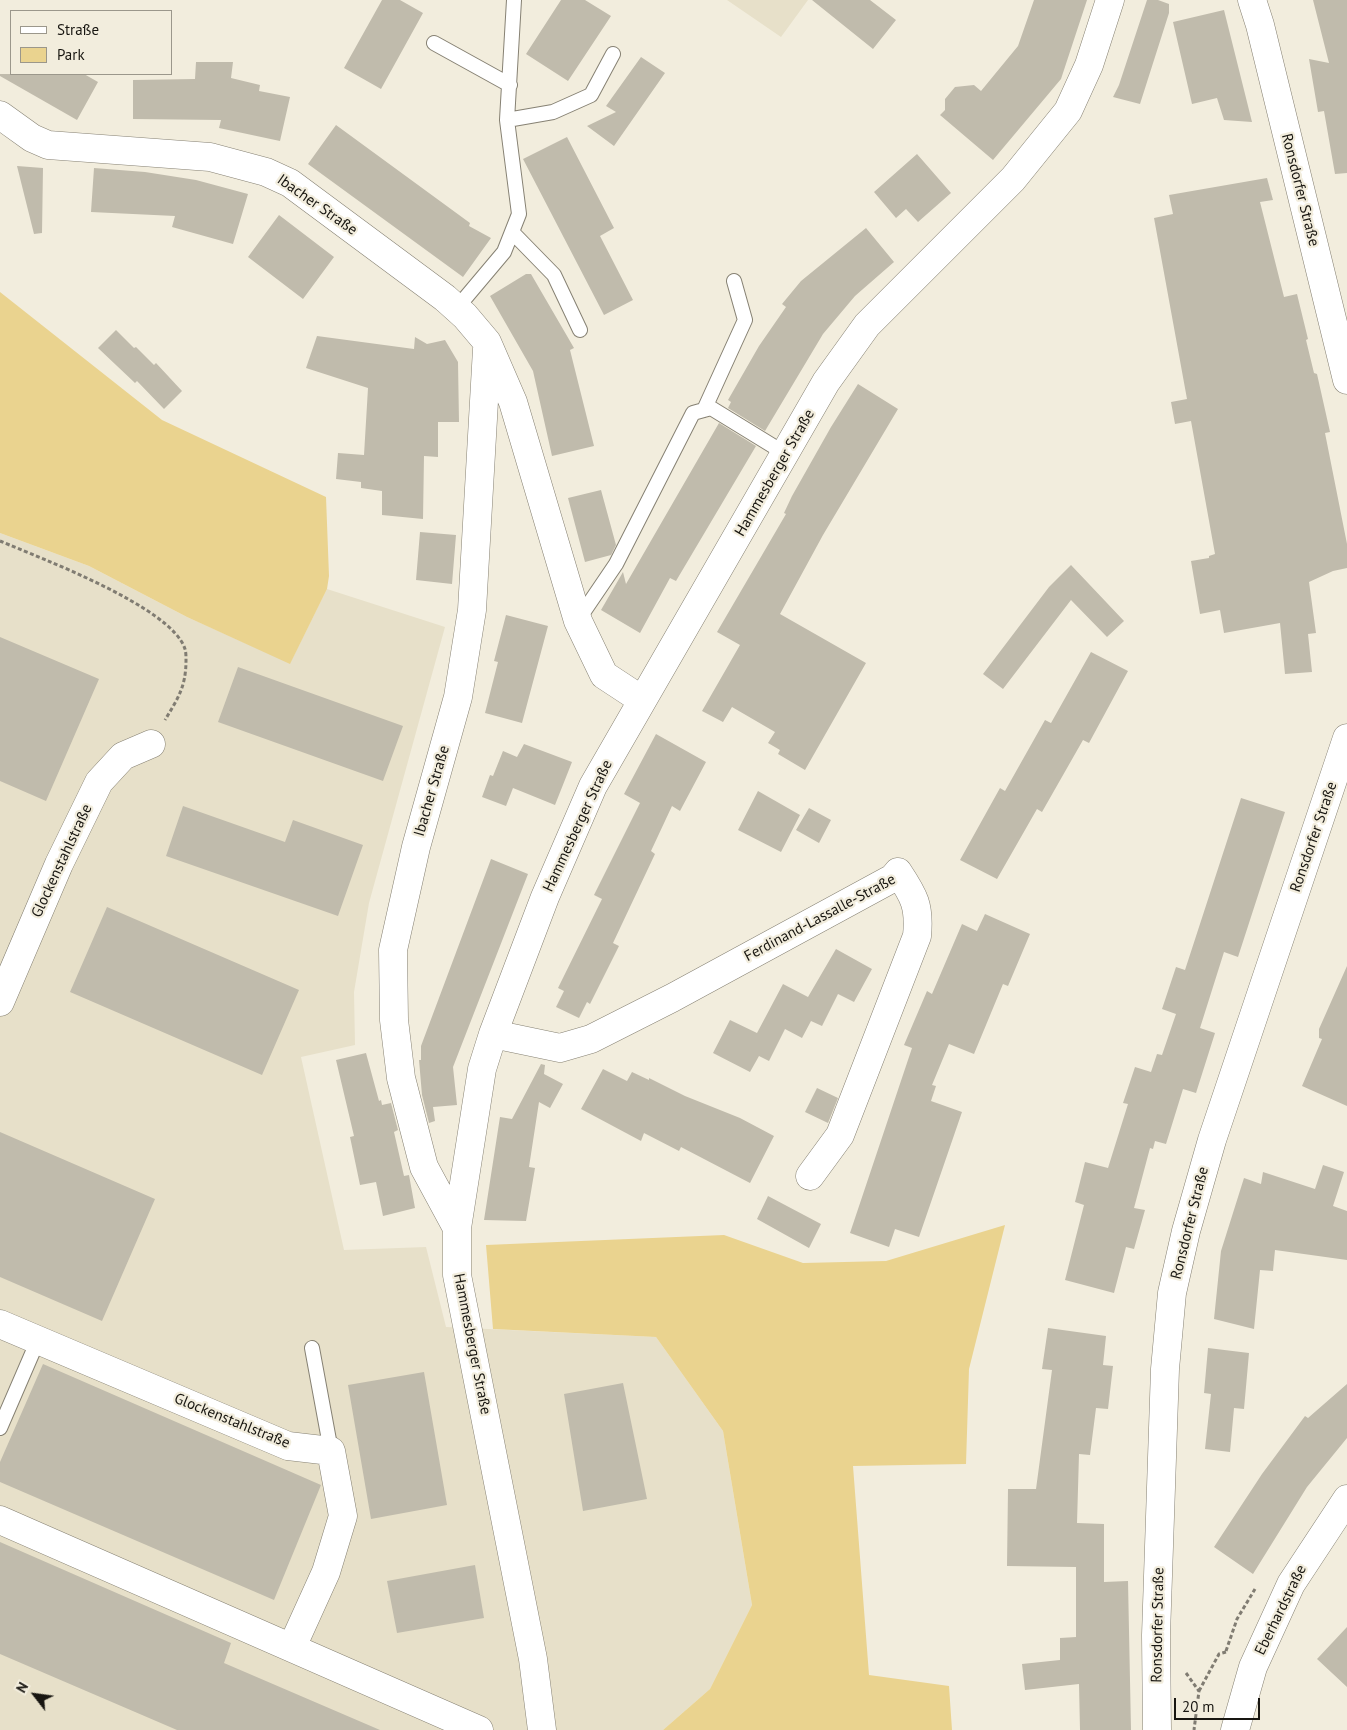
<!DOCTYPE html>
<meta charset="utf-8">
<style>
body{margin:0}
#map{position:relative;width:1347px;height:1730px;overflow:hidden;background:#f2eddd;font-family:"PT Sans",sans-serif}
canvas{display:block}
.legend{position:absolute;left:10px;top:10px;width:162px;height:65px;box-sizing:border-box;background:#f2eddd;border:1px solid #9b978b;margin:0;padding:6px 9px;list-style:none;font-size:15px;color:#181611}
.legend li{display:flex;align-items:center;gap:10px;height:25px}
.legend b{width:25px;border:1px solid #9b978b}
.north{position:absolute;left:10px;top:1670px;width:50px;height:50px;-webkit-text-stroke:4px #f2eddd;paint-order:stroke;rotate:300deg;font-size:14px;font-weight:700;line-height:20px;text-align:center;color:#181611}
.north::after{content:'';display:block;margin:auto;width:18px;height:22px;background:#181611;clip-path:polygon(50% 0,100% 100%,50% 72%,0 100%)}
.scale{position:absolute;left:1174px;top:1698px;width:86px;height:22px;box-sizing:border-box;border:2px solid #181611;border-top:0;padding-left:6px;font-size:15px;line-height:18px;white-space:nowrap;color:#181611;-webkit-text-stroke:4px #f2eddd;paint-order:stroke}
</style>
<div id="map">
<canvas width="1347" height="1730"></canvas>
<ul class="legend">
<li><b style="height:6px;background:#fff"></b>Straße</li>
<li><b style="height:14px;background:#ead38f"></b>Park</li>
</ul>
<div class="north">N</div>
<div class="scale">20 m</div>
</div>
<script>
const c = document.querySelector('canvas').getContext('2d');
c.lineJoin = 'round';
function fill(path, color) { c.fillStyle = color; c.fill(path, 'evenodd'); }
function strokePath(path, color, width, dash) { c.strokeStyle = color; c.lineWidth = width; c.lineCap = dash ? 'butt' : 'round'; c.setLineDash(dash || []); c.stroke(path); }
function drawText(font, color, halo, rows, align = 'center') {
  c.font = font + ' "PT Sans",sans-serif'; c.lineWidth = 4.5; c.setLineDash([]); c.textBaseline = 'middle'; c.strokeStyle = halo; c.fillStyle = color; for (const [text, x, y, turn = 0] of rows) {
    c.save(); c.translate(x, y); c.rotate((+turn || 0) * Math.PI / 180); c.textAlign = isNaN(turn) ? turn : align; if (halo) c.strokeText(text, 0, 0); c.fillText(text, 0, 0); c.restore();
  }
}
fill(new Path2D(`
 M 727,0 L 808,0 L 781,37 Z
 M 0,533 L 89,566 L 187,617 L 290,663 L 327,589 L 445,627 L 369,903 L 354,992 L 355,1045 L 301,1057 L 344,1250 L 426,1247 L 446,1327 L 656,1337 L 723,1431 L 752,1605 L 710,1689 L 663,1730 L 0,1730 Z`), '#e7e0c9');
fill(new Path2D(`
 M 0,292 L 162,420 L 326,497 L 329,576 L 327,589 L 290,664 L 187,617 L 89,566 L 0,533 Z
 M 1005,1225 L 969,1369 L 966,1464 L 853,1466 L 869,1675 L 949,1686 L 952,1730 L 663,1730 L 710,1689 L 752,1605 L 723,1431 L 656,1337 L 493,1329 L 486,1245 L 724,1235 L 803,1263 L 886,1261 Z`), '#ead38f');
fill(new Path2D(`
 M 382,0 L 400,0 L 423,13 L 381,89 L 344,68 Z
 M 561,0 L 585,0 L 611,16 L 568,81 L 526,54 Z
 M 812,0 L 870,0 L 896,20 L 873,49 Z
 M 1034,0 L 1087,0 L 1061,79 L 993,160 L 940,115 L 945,110 L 945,99 L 955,87 L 974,85 L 981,91 L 1018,46 Z
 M 1147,0 L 1158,0 L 1169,4 L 1169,13 L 1140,104 L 1113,97 L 1119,85 Z
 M 1313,0 L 1347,0 L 1347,173 L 1335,174 L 1324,111 L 1318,112 L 1309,59 L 1329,63 Z
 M 1224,10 L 1252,122 L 1224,120 L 1217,98 L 1192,104 L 1173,22 Z
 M 641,57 L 665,73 L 614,146 L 587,126 L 616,112 L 606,106 Z
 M 196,62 L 233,62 L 231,78 L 260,85 L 259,91 L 290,97 L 280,141 L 219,128 L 221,120 L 133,119 L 133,80 L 195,79 Z
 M 0,74 L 84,74 L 98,82 L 77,120 L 0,76 Z
 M 336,125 L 470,223 L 469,226 L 491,238 L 463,277 L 308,164 Z
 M 567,137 L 614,228 L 600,236 L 633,300 L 604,315 L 523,159 Z
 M 917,154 L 951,193 L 918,222 L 906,209 L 896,218 L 874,192 Z
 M 17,166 L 43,168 L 42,233 L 34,234 Z
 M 94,168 L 145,172 L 196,180 L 248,194 L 233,244 L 172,227 L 175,216 L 91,212 Z
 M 1267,178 L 1273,200 L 1260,202 L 1284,297 L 1297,294 L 1308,339 L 1306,340 L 1314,373 L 1317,374 L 1330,432 L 1325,433 L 1347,544 L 1347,568 L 1333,571 L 1309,582 L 1316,633 L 1308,634 L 1312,672 L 1285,674 L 1280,623 L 1224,633 L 1220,610 L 1200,614 L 1191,561 L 1209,558 L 1209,556 L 1215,554 L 1191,421 L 1175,424 L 1171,402 L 1187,399 L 1154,218 L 1173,214 L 1169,195 Z
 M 279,215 L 334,257 L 303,299 L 248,257 Z
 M 866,228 L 894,262 L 855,296 L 823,334 L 765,431 L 728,408 L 731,402 L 728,400 L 759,346 L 786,307 L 782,304 L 801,281 Z
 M 526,274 L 531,274 L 574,348 L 570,350 L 594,446 L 552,456 L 533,371 L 490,296 Z
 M 116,330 L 134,348 L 136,347 L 154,365 L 156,363 L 182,391 L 164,409 L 137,381 L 135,383 L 98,348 Z
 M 317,336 L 414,349 L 415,337 L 427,344 L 445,340 L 458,362 L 459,422 L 438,422 L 438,457 L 424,456 L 423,519 L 382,515 L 382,491 L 361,488 L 361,482 L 336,479 L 338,453 L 364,455 L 368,388 L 306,368 Z
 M 858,384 L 898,409 L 823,535 L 780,614 L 866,663 L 805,770 L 778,754 L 780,750 L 768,743 L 775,732 L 732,707 L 723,722 L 702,711 L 740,645 L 717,632 L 786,514 L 784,513 L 792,496 L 831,427 Z
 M 719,423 L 756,446 L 676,581 L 670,578 L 640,633 L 601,610 L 623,572 L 626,584 Z
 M 601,490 L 616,545 L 611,555 L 585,562 L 568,498 Z
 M 420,532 L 456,535 L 452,584 L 416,580 Z
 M 1071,565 L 1124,621 L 1107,637 L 1071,600 L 1003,689 L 983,674 L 1049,587 Z
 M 506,615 L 548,626 L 522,723 L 485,713 L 498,662 L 494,661 Z
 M 0,637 L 99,679 L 46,801 L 0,781 Z
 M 1091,652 L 1128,671 L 1089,743 L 1083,740 L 1042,812 L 1037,809 L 997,879 L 960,860 L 1000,788 L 1005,791 L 1045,720 L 1051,723 Z
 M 238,667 L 403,726 L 383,781 L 218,722 Z
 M 656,734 L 706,762 L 680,811 L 672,806 L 651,851 L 655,854 L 613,943 L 619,946 L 590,1004 L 587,1002 L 579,1018 L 556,1007 L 564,991 L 558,988 L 602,899 L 594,895 L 640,803 L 624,794 Z
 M 524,744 L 572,762 L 555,805 L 513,788 L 506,806 L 482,797 L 490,775 L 493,776 L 503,751 L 517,757 Z
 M 758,791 L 800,815 L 781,852 L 738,830 Z
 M 1241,798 L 1285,812 L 1238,957 L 1224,952 L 1200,1028 L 1215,1033 L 1196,1093 L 1183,1089 L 1166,1144 L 1155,1141 L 1153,1149 L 1150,1148 L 1134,1208 L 1145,1210 L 1134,1249 L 1126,1247 L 1114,1293 L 1065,1280 L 1084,1205 L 1075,1202 L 1085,1162 L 1108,1168 L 1128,1104 L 1123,1103 L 1135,1067 L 1151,1072 L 1157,1054 L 1162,1055 L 1176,1014 L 1162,1009 L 1176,967 L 1185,970 Z
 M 183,806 L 285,842 L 293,820 L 363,845 L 338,916 L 166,856 Z
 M 809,808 L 831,820 L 819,843 L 796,830 Z
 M 491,859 L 528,874 L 453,1067 L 457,1105 L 433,1107 L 435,1121 L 429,1123 L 422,1095 L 419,1060 L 421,1060 L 421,1046 Z
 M 107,907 L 299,990 L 262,1075 L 70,992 Z
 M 985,914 L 1030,934 L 1008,986 L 1003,984 L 974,1054 L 949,1044 L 932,1085 L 936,1086 L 931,1101 L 962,1112 L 919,1237 L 895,1229 L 889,1247 L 850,1233 L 912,1048 L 904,1045 L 927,991 L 932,994 L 962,924 L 977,931 Z
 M 836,949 L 872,969 L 854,1002 L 838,994 L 822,1026 L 811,1021 L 802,1038 L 785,1029 L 769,1061 L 759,1056 L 750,1072 L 713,1053 L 730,1020 L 757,1033 L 783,984 L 808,997 Z
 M 1347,966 L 1347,1106 L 1302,1086 L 1322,1039 L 1319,1038 L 1319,1029 Z
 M 366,1053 L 379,1101 L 381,1100 L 382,1105 L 391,1103 L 398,1130 L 394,1132 L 404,1176 L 409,1175 L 415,1208 L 383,1216 L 376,1182 L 360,1185 L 350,1137 L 354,1136 L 336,1060 Z
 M 541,1064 L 545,1065 L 544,1074 L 563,1084 L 550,1108 L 539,1102 L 529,1167 L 535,1168 L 526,1221 L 484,1220 L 500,1117 L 512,1119 Z
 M 603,1069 L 627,1081 L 632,1072 L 649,1080 L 649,1078 L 685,1096 L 740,1118 L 774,1136 L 750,1183 L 681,1147 L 679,1151 L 644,1133 L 641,1141 L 581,1109 Z
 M 817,1088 L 838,1098 L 828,1123 L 805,1112 Z
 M 0,1132 L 155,1199 L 102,1321 L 0,1277 Z
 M 1323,1165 L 1344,1172 L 1333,1206 L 1347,1211 L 1347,1260 L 1275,1250 L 1273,1271 L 1260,1270 L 1254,1329 L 1214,1319 L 1221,1251 L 1244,1178 L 1261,1184 L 1263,1172 L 1315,1189 Z
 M 768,1196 L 821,1224 L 809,1248 L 757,1219 Z
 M 1048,1328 L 1106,1336 L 1103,1365 L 1113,1366 L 1108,1409 L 1096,1408 L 1090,1455 L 1079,1454 L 1077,1523 L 1104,1524 L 1104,1582 L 1128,1581 L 1131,1730 L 1080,1730 L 1079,1684 L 1025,1690 L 1022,1664 L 1060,1660 L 1060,1638 L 1076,1637 L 1076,1567 L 1007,1566 L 1008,1489 L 1036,1489 L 1052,1370 L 1042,1369 Z
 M 1208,1348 L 1249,1353 L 1244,1409 L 1234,1408 L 1230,1452 L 1205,1449 L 1211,1394 L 1204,1393 Z
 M 43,1364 L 321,1485 L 274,1600 L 0,1482 L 0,1462 Z
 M 424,1372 L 447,1505 L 371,1519 L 348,1385 Z
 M 623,1383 L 647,1499 L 583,1511 L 564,1394 Z
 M 1347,1384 L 1347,1438 L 1307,1487 L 1253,1574 L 1214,1547 L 1262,1474 L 1305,1416 L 1308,1418 Z
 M 0,1542 L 231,1643 L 224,1663 L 380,1730 L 177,1730 L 0,1654 Z
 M 475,1565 L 484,1618 L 397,1633 L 387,1581 Z
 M 1347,1627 L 1347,1687 L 1317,1659 Z`), '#c0bbac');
const service = new Path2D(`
 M 434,43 L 510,85
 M 507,120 L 553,112 L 591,95 L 613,54
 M 512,232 L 554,275 L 580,330
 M 456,309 L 504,252 L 519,214 L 507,120 L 514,0
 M 704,410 L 745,320 L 734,281
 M 578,620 L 616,564 L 693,413 L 711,408 L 786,454
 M 312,1348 L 331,1451
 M 0,1428 L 38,1340`);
const minor = new Path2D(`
 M 0,115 L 32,138 L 48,145 L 210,157 L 266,172 L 290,183 L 445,298 L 465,316 L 487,342 L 513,402 L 578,621 L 604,675 L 642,700
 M 0,1002 L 59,864 L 99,782 L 123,756 L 151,744
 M 493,1034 L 560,1048 L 591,1039 L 672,998 L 893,878 L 898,872 C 914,896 920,906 917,936 L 840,1135 L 810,1176
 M 457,1228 L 424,1167 L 401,1078 L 394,1020 L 393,950 L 416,847 L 458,697 L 472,610 L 487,349
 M 0,1324 L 288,1446 L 331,1451 L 343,1516 L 326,1572 L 292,1647
 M 0,1520 L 479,1730
 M 542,1730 L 533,1659 L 457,1275 L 457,1228 L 482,1069 L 493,1034 L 545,897 L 593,786 L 826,382 L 867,325 L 1013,179 L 1068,111 L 1089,65 L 1110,0`);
const secondary = new Path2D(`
 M 1252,0 L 1260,25 L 1347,380
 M 1157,1730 L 1156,1635 L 1165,1369 L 1172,1293 L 1186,1231 L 1212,1140 L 1347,738
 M 1235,1730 L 1253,1667 L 1291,1584 L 1347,1499`);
strokePath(service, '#868173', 16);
strokePath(minor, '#868173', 29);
strokePath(secondary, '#868173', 29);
strokePath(new Path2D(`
 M 0,541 C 40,558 172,607 185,649 C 186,652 186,657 186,660 C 186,687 178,698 165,720
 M 1226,1651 L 1237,1619 L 1255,1589
 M 1186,1673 L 1199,1691 L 1194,1730
 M 1199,1691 L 1219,1654 L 1226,1652`), '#807c72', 3, [4, 2.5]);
strokePath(service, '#fff', 14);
strokePath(minor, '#fff', 28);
strokePath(secondary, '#fff', 28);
drawText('15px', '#181611', '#f2eddd', [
 ["Ronsdorfer Straße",1300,190,76],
 ["Ibacher Straße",317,205,35],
 ["Hammesberger Straße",775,473,-60],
 ["Ibacher Straße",432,791,-74],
 ["Hammesberger Straße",578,826,-65],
 ["Ronsdorfer Straße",1314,837,-71],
 ["Glockenstahlstraße",62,861,-65],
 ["Ferdinand-Lassalle-Straße",820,918,-28],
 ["Ronsdorfer Straße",1190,1223,-76],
 ["Hammesberger Straße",472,1344,79],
 ["Glockenstahlstraße",232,1421,22],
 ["Eberhardstraße",1281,1610,-64],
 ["Ronsdorfer Straße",1158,1625,-89]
]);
</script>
